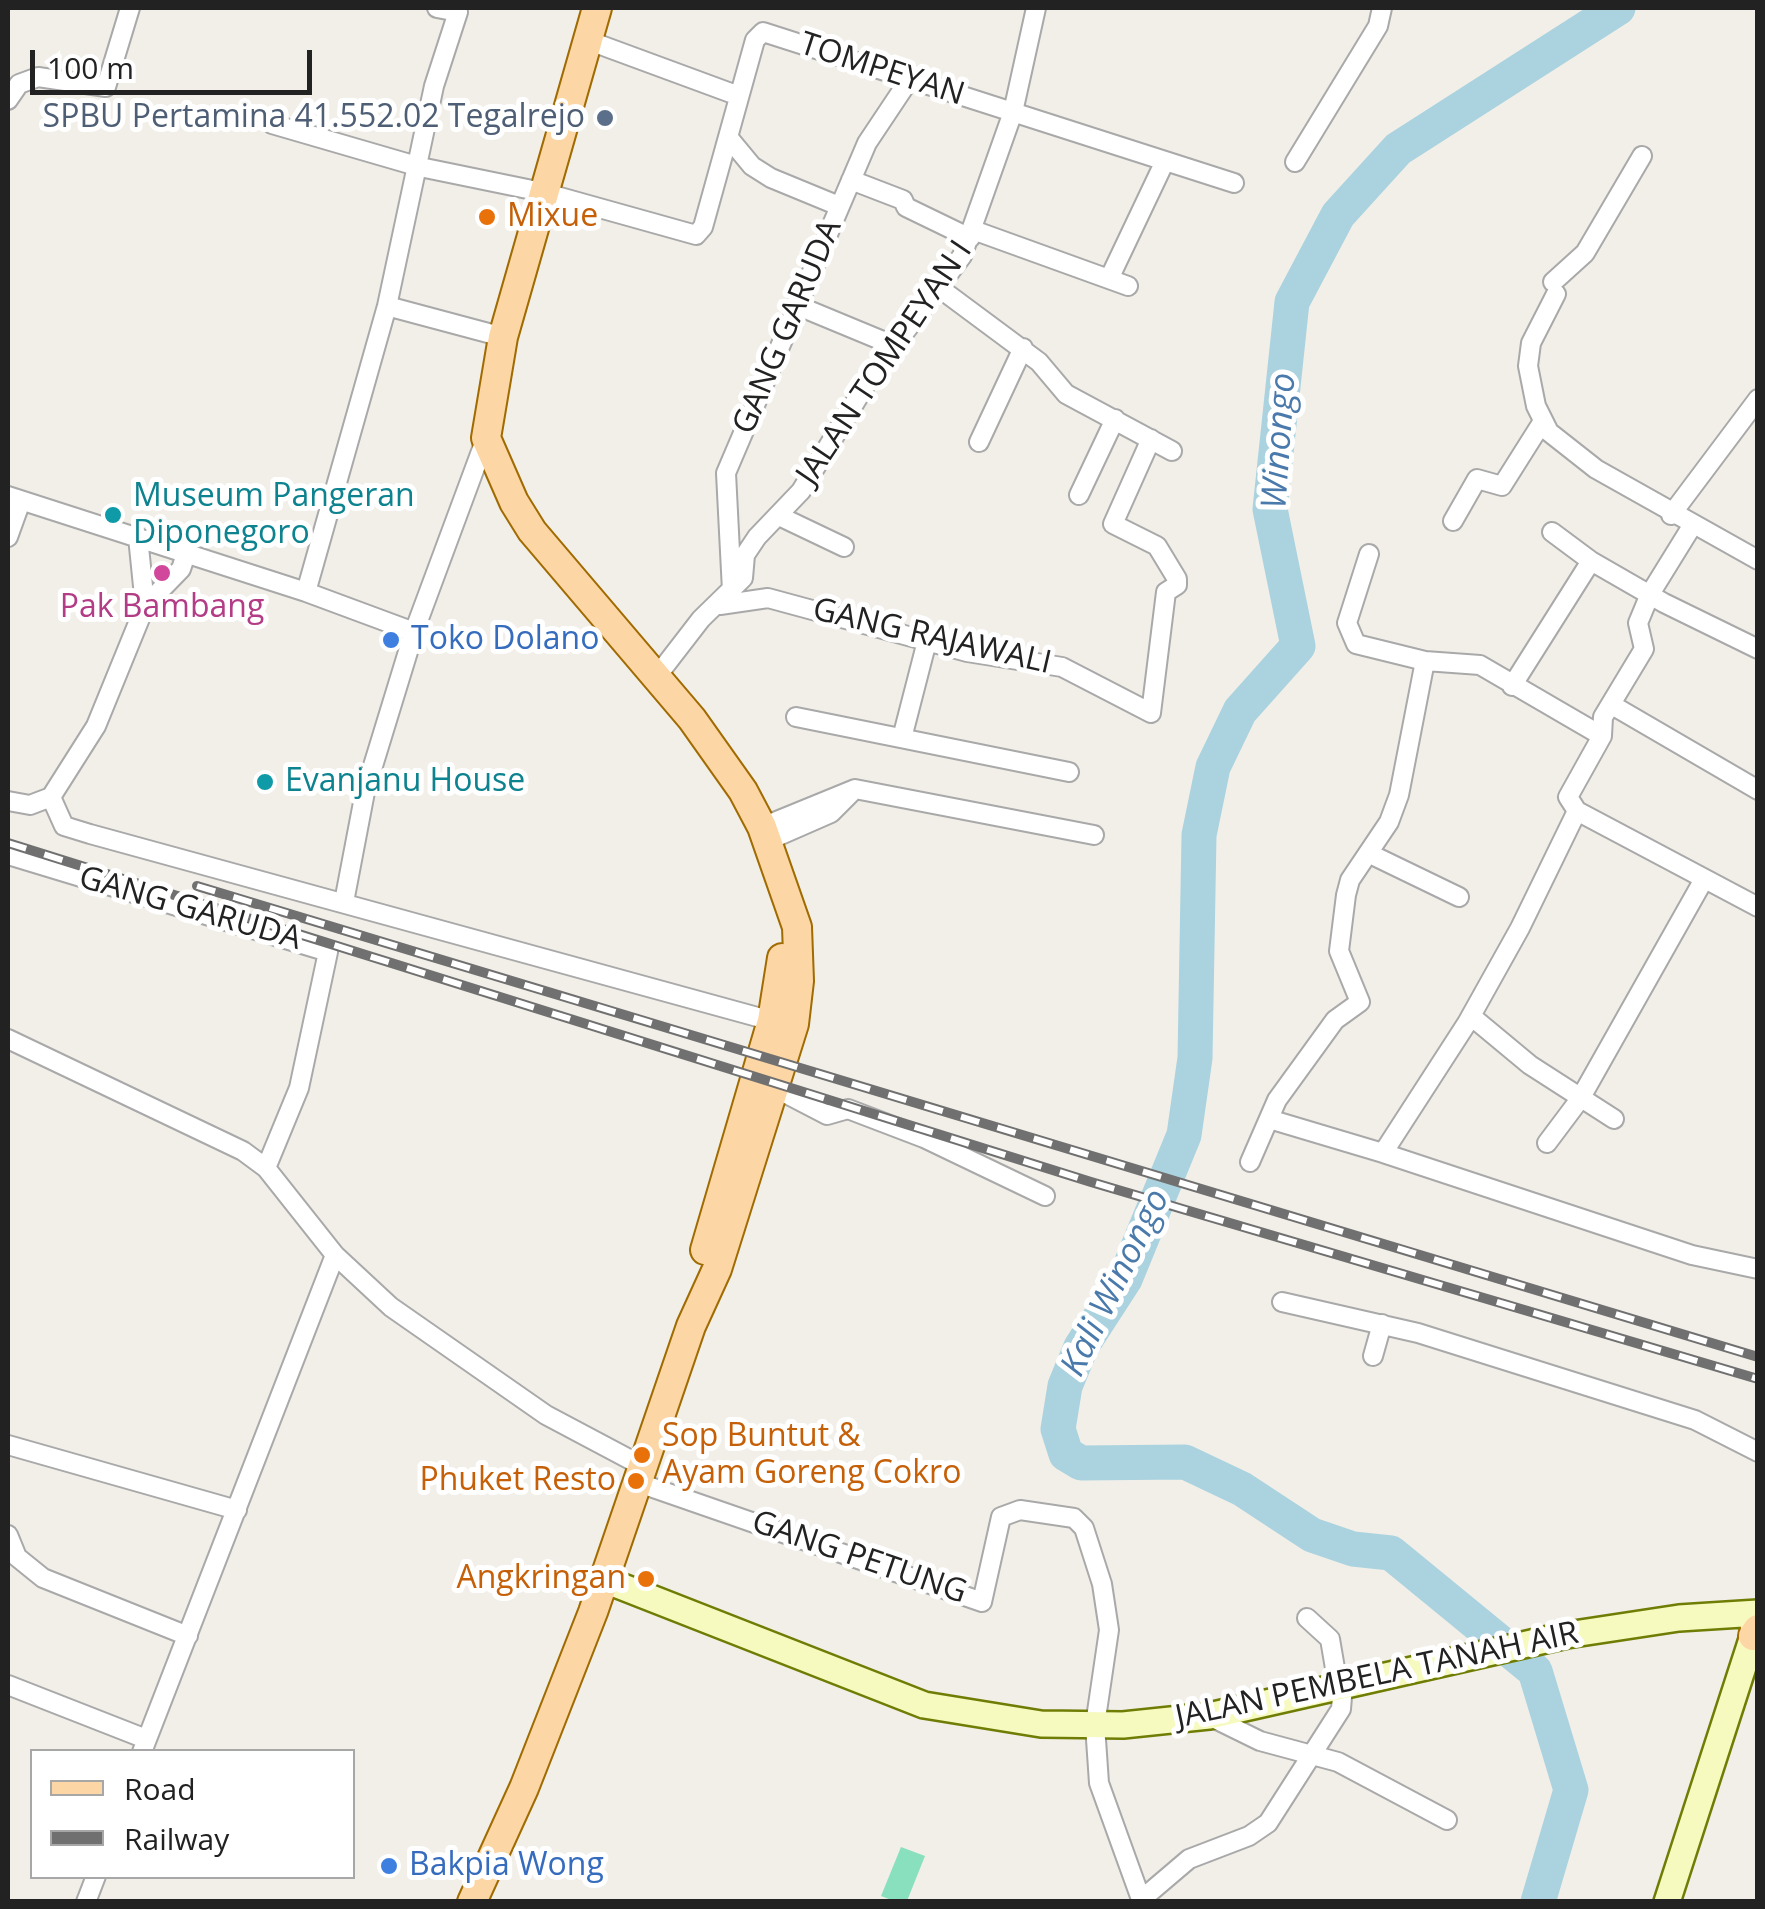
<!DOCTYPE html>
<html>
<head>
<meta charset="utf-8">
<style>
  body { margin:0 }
  #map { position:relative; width:1765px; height:1909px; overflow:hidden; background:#f2efe9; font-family:"Open Sans",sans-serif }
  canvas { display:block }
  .frame { position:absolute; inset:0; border:10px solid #222; pointer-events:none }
  .legend { position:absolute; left:30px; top:1749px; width:325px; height:130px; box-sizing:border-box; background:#fff; border:2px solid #a7a7a7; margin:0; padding:12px 18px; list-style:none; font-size:30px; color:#222 }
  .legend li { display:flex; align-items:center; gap:20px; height:50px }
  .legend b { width:50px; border:2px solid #a7a7a7 }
  .scale { position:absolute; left:30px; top:50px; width:282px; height:45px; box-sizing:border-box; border:5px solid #222; border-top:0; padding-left:12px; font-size:30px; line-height:35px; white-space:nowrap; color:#222; -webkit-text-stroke:8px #fff; paint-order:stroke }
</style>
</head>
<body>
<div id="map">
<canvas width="1765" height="1909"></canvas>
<div class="frame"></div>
<ul class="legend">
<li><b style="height:12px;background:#fcd6a4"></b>Road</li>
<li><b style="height:12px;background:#707070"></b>Railway</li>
</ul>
<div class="scale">100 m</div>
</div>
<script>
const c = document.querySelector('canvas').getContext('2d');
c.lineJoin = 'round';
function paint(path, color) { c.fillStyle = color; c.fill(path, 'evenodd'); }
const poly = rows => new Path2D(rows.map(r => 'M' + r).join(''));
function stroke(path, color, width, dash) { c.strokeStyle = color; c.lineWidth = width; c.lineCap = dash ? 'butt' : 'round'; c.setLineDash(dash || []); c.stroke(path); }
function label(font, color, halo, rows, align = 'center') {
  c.font = font + ' "Open Sans",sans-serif'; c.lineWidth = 10; c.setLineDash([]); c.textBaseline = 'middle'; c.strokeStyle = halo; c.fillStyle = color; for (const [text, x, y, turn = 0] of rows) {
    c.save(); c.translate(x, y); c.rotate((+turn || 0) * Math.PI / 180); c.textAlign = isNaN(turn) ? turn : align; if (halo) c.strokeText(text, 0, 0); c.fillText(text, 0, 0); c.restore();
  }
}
paint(poly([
  [901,1847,925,1856,907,1901,894,1901,881,1896]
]), '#88e0be');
stroke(poly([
  [1538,1902,1571,1790,1535,1671,1391,1553,1353,1549,1312,1535,1242,1489,1185,1462,1081,1463,1066,1454,1058,1429,1065,1386,1081,1347,1125,1279,1184,1135,1195,1058,1199,835,1213,767,1240,711,1298,646,1270,509,1292,302,1338,215,1398,149,1618,8]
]), '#aad3df', 35);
const minor = poly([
  [587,40,739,96],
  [8,100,19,84,38,77,106,87,130,8],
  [272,124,420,167,542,192,696,235,703,227,755,40,763,32,1234,183],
  [728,137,752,166,771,178,839,206],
  [1295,162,1378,26,1382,8],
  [851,180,903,200,906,207,970,238],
  [973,230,1128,286],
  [1109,279,1165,161],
  [1553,282,1585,253,1642,156],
  [938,287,1039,362,1066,394,1172,451],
  [1556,294,1531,343,1528,366,1536,406,1549,432,1596,469,1758,560],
  [796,305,895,346],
  [387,306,503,337],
  [979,442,1023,348],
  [1079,495,1115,419],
  [8,496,306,592,414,632,486,438],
  [1671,515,1758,399],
  [779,516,844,547],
  [1453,521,1477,479,1502,486,1543,421],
  [1692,526,1650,594,1638,623,1644,649,1603,717,1602,736,1568,797,1577,811,1758,907],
  [1552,532,1591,561,1664,603,1758,649],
  [8,537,21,501],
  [1369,554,1347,623,1356,644,1425,661,1480,665,1602,736],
  [732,591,726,473,867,143,909,80],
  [306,592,387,306,434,86,458,12,437,8],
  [720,605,768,598,967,652,1062,667,1151,713,1166,592,1177,585,1177,579,1157,546,1113,524,1151,439],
  [145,606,181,569,186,554],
  [657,676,701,619,743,578,745,555,757,537,801,491,868,381,962,256,1013,112,1036,8],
  [1512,686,1591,561],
  [1612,705,1758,790],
  [796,717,1069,772],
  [902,738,927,641],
  [51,797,64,826,90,834,772,1021],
  [8,801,30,805,51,797,96,726,145,606,138,537],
  [762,827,855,789,1094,835],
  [767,841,831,813,851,793],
  [1368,853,1459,897],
  [8,855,328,952,299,1088,266,1168],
  [344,902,365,792,414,632],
  [1471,1016,1530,1065,1614,1119],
  [8,1039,243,1151,266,1168,335,1255,391,1307,546,1415,644,1467],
  [775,1088,827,1115,848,1109,924,1138,1045,1196],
  [1269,1119,1383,1153,1467,1023,1520,928,1577,811],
  [1547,1143,1580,1099,1703,881],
  [1383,1153,1692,1255,1758,1269],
  [1250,1162,1277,1100,1335,1020,1360,1002,1339,951,1346,895,1350,880,1389,822,1399,795,1425,661],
  [1282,1302,1418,1333,1695,1420,1758,1452],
  [1373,1356,1382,1324],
  [8,1445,237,1510],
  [639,1483,982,1602,1001,1517,1020,1510,1074,1518,1084,1528,1102,1584,1109,1630,1095,1725,1099,1783,1142,1902],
  [8,1535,17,1557,43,1578,188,1636],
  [1307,1618,1330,1639,1338,1686],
  [8,1685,146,1739],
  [1209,1716,1260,1741,1338,1762,1447,1820],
  [142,1752,335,1255],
  [1142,1899,1189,1859,1249,1836,1268,1823,1341,1709,1343,1685],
  [86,1902,96,1876]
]);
const secondary = poly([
  [605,1580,924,1705,1041,1724,1123,1725,1209,1716,1567,1635,1679,1618,1758,1613],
  [1667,1902,1753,1636,1754,1619]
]);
const primary = poly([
  [705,1250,772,1021,782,958],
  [1753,1636,1758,1629],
  [472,1902,524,1788,593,1612,691,1326,717,1269,794,1024,799,981,797,927,762,827,743,791,692,719,532,531,514,502,486,438,503,337,597,8]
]);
stroke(minor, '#a9a9a9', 22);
stroke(secondary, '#707d05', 30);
stroke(primary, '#a06b00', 32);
stroke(minor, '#fff', 18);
stroke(secondary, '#f7fabf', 25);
stroke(primary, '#fcd6a4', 28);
const rail = poly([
  [8,843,1091,1182,1758,1379],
  [197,886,1758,1357]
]);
stroke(rail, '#707070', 10);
stroke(rail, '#fff', 6, [19]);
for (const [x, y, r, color] of [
  [605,118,10,"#5c6f8a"],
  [487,217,10,"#e8710a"],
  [113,515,10,"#0f9aa8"],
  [162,573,10,"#d1479c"],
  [391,640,10,"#3f7fe0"],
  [265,782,10,"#0f9aa8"],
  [642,1455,10,"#e8710a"],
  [636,1481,10,"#e8710a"],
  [646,1579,10,"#e8710a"],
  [389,1866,10,"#3f7fe0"]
]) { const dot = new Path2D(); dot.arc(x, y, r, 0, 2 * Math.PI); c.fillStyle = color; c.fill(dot); stroke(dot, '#fff', 4); }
label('32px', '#222', '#fff', [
  ["TOMPEYAN",882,70,18],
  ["GANG GARUDA",788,327,-67],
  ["JALAN TOMPEYAN I",885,363,-56],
  ["GANG RAJAWALI",932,637,13],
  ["GANG GARUDA",190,909,16],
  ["GANG PETUNG",859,1558,19],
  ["JALAN PEMBELA TANAH AIR",1377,1676,-12]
]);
label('32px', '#4e5e75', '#fff', [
  ["SPBU Pertamina 41.552.02 Tegalrejo",585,118]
], 'right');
label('32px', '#c56008', '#fff', [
  ["Mixue",507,217],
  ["Sop Buntut &",662,1437],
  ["Ayam Goreng Cokro",662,1474],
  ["Phuket Resto",616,1481,"right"],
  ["Angkringan",626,1579,"right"]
], 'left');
label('32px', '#0d838f', '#fff', [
  ["Museum Pangeran",133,497],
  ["Diponegoro",133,534],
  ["Evanjanu House",285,782]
], 'left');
label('32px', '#b23c85', '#fff', [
  ["Pak Bambang",162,608]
]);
label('32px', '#366cbe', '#fff', [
  ["Toko Dolano",411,640],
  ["Bakpia Wong",409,1866]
], 'left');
label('italic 35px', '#4a7aab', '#fff', [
  ["Winongo",1280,441,-86],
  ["Kali Winongo",1116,1283,-64]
]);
</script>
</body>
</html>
